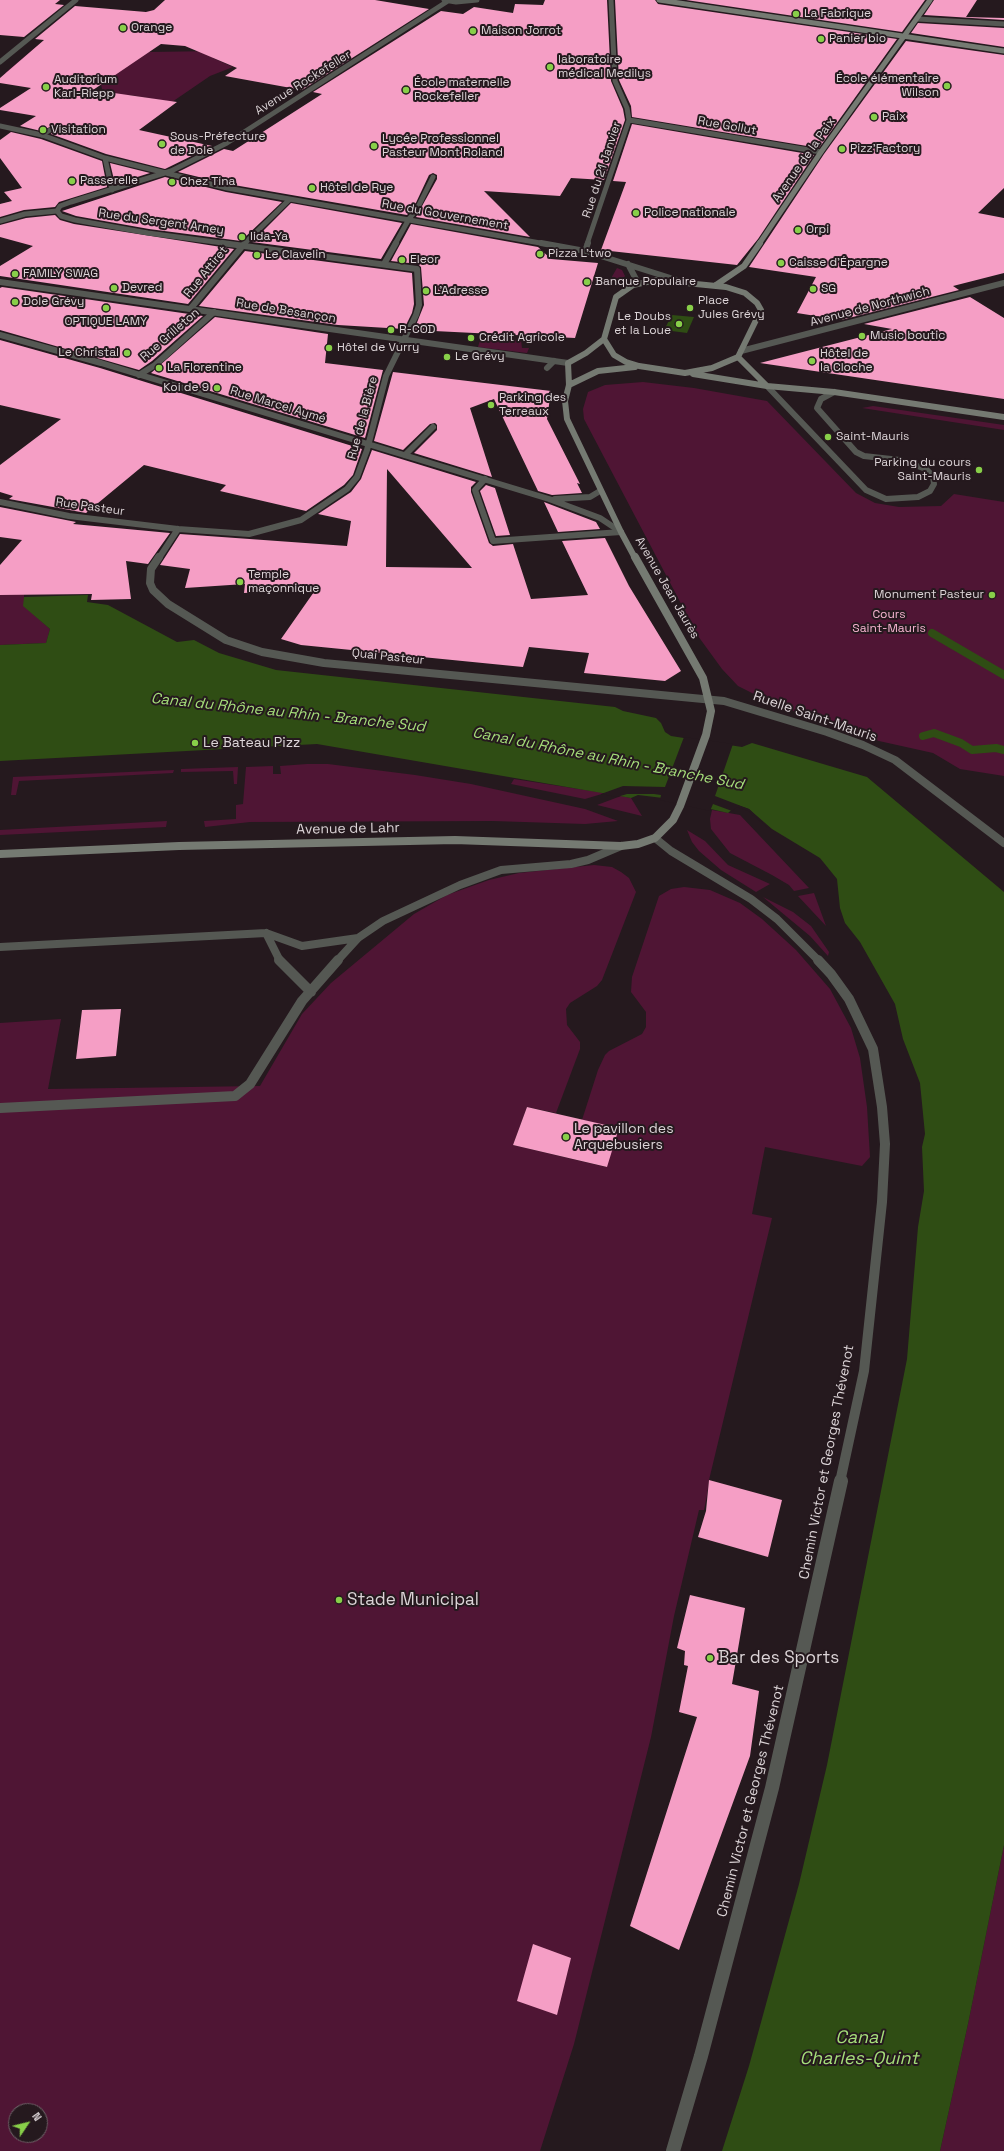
<!DOCTYPE html>
<html>
<head>
<meta charset="utf-8">
<style>
  body { margin:0 }
  #map { position:relative; width:1004px; height:2151px; overflow:hidden; background:#25191e; font-family:"Space Grotesk",sans-serif }
  canvas { display:block }
  .north { position:absolute; left:8px; top:2103px; width:40px; height:40px; box-sizing:border-box; background:#25191e; border:1px solid #6e6468; border-radius:50%; rotate:55deg; font-size:11px; font-weight:700; line-height:16px; text-align:center; color:#dcd4d7 }
  .north::after { content:''; display:block; margin:auto; width:14px; height:18px; background:#88cf49; clip-path:polygon(50% 0,100% 100%,50% 72%,0 100%) }
</style>
</head>
<body>
<div id="map">
<canvas width="1004" height="2151"></canvas>
<div class="north">N</div>
</div>
<script>
const c = document.querySelector('canvas').getContext('2d');
c.lineJoin = 'round';
function paint(path, color) { c.fillStyle = color; c.fill(path, 'evenodd'); }
const poly = rows => new Path2D(rows.map(r => 'M' + r).join(''));
function stroke(path, color, width, dash) { c.strokeStyle = color; c.lineWidth = width; c.lineCap = dash ? 'butt' : 'round'; c.setLineDash(dash || []); c.stroke(path); }
function label(font, color, halo, rows, align = 'center') {
  c.font = font + ' "Space Grotesk",sans-serif'; c.lineWidth = 4; c.setLineDash([]); c.textBaseline = 'middle'; c.strokeStyle = halo; c.fillStyle = color; for (const [text, x, y, turn = 0] of rows) {
    c.save(); c.translate(x, y); c.rotate((+turn || 0) * Math.PI / 180); c.textAlign = isNaN(turn) ? turn : align; if (halo) c.strokeText(text, 0, 0); c.fillText(text, 0, 0); c.restore();
  }
}
paint(poly([
  [58,41,150,52,216,51,213,58,233,67,210,76,172,102,130,95,119,101,89,97,102,89,101,84,28,78,5,73,37,46,52,45],
  [617,268,622,270,625,276,620,283,610,280],
  [480,340,521,340,522,348,529,348,527,353,478,347],
  [643,382,694,388,767,401,856,493,875,503,899,507,941,506,954,494,1004,502,1004,776,960,769,933,753,879,741,776,705,738,686,722,669,698,636,584,419,583,409,588,392,605,385],
  [873,406,1004,425,1004,430,862,408],
  [24,594,24,606,50,629,46,643,0,645,0,595],
  [307,764,328,764,415,775,471,784,585,809,618,821,585,824,493,821,250,822,205,827,204,821,236,819,236,805,243,804,246,767,273,766,273,774,281,774,280,766],
  [238,767,237,784,234,784,233,771,181,772,181,769],
  [174,770,173,773,19,781,16,795,11,795,13,777],
  [514,779,605,793,585,799,511,784],
  [621,796,631,798,642,816,597,805],
  [712,810,740,815,809,888,794,891,789,885,772,875,730,853,711,829,710,819],
  [167,821,166,827,0,835,0,830],
  [687,830,705,841,728,865,770,884,756,892,721,870,699,851,692,842],
  [594,865,612,867,621,872,629,878,636,892,602,980,597,986,570,1003,566,1009,567,1025,580,1042,580,1049,556,1113,527,1107,513,1145,606,1167,619,1128,582,1120,598,1070,605,1055,609,1051,642,1034,646,1027,646,1012,631,992,632,977,659,896,671,889,684,887,710,890,740,903,762,919,796,950,830,989,851,1028,860,1058,867,1107,870,1157,862,1166,765,1147,752,1214,772,1218,709,1480,707,1495,704,1510,699,1510,674,1616,651,1737,574,2044,540,2151,0,2151,0,1023,61,1019,48,1089,260,1086,302,1014,331,983,414,914,447,895,489,880,519,873],
  [16,2111,40,2111,40,2135,16,2135],
  [814,893,826,926,798,896],
  [763,897,793,912,811,926,829,952,828,956,810,936],
  [1004,1845,1004,2151,940,2151,968,2024]
]), '#4f1534');
paint(poly([
  [672,315,694,317,687,333,664,330],
  [88,595,87,602,108,605,177,642,194,640,219,653,276,670,615,707,623,711,656,718,661,723,665,732,671,736,742,747,752,743,867,777,1004,892,1004,1845,968,2024,940,2151,722,2151,749,2066,799,1884,827,1765,907,1359,918,1227,924,1191,922,1147,925,1134,920,1083,903,1039,895,1004,860,942,845,923,840,908,837,879,820,858,772,829,749,809,737,805,728,813,663,798,638,795,631,798,317,744,0,761,0,645,46,643,50,629,23,606,24,597]
]), '#2f4d14');
paint(poly([
  [684,737,733,744,715,796,749,809,768,828,748,811,737,807,732,811,713,804,710,811,660,800,661,795,654,794,627,794,617,797,601,794,623,786,665,787]
]), '#25191e');
stroke(poly([
  [932,633,1004,675],
  [923,736,934,733,961,743,972,750,996,748,1004,750]
]), '#2f4d14', 8);
paint(poly([
  [0,0,60,0,55,4,64,5,24,37,0,35],
  [165,0,375,0,429,9,302,90,225,76,237,68,185,46,161,44,93,90,177,102,139,130,212,146,165,169,106,154,51,134,54,130,52,126,41,131,20,126,36,116,0,110,0,108,31,88,0,83,0,78,44,40,35,39,75,6,146,12,154,10],
  [545,0,607,0,611,81,623,109,625,120,604,180,571,178,560,196,484,191,530,237,416,217,437,179,437,175,433,173,429,175,414,207,407,215,228,184,178,172,224,149,233,151,322,94,313,92,441,11,463,14,474,7,513,13,515,4,543,5],
  [615,0,655,0,658,4,897,39,819,148,632,117,631,106,619,80],
  [686,0,925,0,902,32],
  [934,0,977,0,966,17,1004,18,1004,20,924,15],
  [918,23,1004,28,1004,47,911,33],
  [906,41,1004,55,1004,188,978,213,1004,218,1004,273,953,286,959,290,841,320,797,313,816,277,749,267,824,154],
  [632,124,814,155,758,239,737,265,601,250,626,182,613,181],
  [11,132,41,139,102,161,107,187,59,202,55,207,24,210,0,217,0,204,12,201,4,192,22,188,0,158,0,140],
  [110,163,150,173,115,184],
  [165,177,226,192,282,202,241,241,149,229,76,216,62,211],
  [291,203,402,223,381,259,252,242],
  [55,215,60,220,74,224,234,249,188,304,0,276,0,266,33,246,0,237,0,225,26,218],
  [411,224,538,247,551,259,598,263,575,338,414,330,424,305,421,267,418,264,391,261],
  [245,251,412,273,414,304,412,313,404,329,338,325,199,306],
  [2,287,203,316,152,361,139,370,0,330,0,288],
  [970,297,1004,318,1004,399,760,363,892,329,864,324],
  [215,317,328,334,325,363,383,370,365,438,151,373],
  [0,340,100,368,362,449,353,475,344,485,306,511,220,491,226,485,144,465,86,513,9,499,13,496,0,492,0,465,61,419,0,405],
  [393,372,551,391,547,419,580,484,577,483,582,493,552,495,538,491,494,399,470,408,492,477,414,453,437,430,437,425,435,423,430,424,403,450,374,441],
  [372,450,476,482,471,487,471,492,489,543,493,546,513,544,531,599,588,595,562,541,605,538,629,586,681,671,665,681,584,673,589,653,529,647,523,667,301,645,281,639,316,589,244,593,245,584,185,588,190,569,160,565,180,534,347,546,351,521,318,514,351,492,361,479],
  [387,469,472,568,386,567],
  [486,485,495,488,510,535,496,536,480,491],
  [544,502,596,522,600,529,558,532],
  [0,507,76,522,73,524,170,533,148,564,126,561,131,599,91,600,92,594,0,595,0,565,22,540,0,537],
  [121,1009,116,1056,76,1059,82,1010],
  [527,1107,619,1128,607,1167,513,1145],
  [709,1480,782,1500,768,1557,698,1537,706,1511],
  [690,1595,745,1608,732,1684,759,1691,750,1756,679,1950,630,1926,697,1717,679,1712,688,1666,684,1665,685,1651,677,1648],
  [533,1944,571,1958,557,2015,517,2001]
]), '#f59ec5');
stroke(poly([
  [42,135,50,130],
  [409,219,417,209,433,177]
]), '#555853', 5);
stroke(poly([
  [547,368,554,361],
  [767,386,866,490,886,499,918,497,930,491,934,484,933,476,926,469,900,460,864,456,856,452,817,408,821,399,834,392],
  [405,455,433,427],
  [485,479,475,490,493,541,621,532]
]), '#555853', 6);
stroke(poly([
  [266,933,280,961],
  [0,947,266,933,302,946,358,938],
  [337,961,358,938,383,921,460,885,501,870,571,864,588,860,621,846]
]), '#555853', 8);
stroke(poly([
  [279,960,311,992],
  [0,1108,235,1096,250,1084,302,1001,338,960]
]), '#555853', 10);
stroke(poly([
  [0,221,25,214,57,211],
  [244,244,289,200]
]), '#555853', 5);
stroke(poly([
  [191,308,245,243],
  [139,375,155,365,214,312]
]), '#555853', 6);
stroke(poly([
  [444,0,456,2,477,0],
  [918,19,1004,24],
  [0,62,76,0],
  [629,120,821,152],
  [0,126,42,135,105,158,227,188,546,244],
  [105,158,112,190],
  [230,244,148,233,75,220,61,216,57,211,60,206,71,202,171,171,227,143,448,1],
  [395,244,409,219],
  [587,244,629,120,627,108,615,81,611,0]
]), '#555853', 5);
stroke(poly([
  [541,243,585,251,680,281],
  [585,251,588,243],
  [384,264,396,243],
  [628,264,638,283],
  [0,282,568,363],
  [0,335,101,363,549,499,600,518,621,532],
  [555,499,590,497,600,491],
  [0,502,69,516,178,529,249,534,301,520,347,489,357,477,367,450,386,376,416,315,419,305,417,269,222,243],
  [159,558,178,529]
]), '#555853', 6);
stroke(poly([
  [159,557,151,569,150,583,153,590,168,604,226,640,262,652,324,663,724,701,827,732,863,745,895,760,1004,843],
  [655,838,671,851,751,899,777,919,819,961]
]), '#555853', 8);
stroke(poly([
  [818,960,831,974,849,999,873,1049,882,1107,885,1144,882,1202,864,1371,840,1482]
]), '#555853', 10);
stroke(poly([
  [673,2151,701,2056,772,1788,841,1481]
]), '#555853', 14);
stroke(poly([
  [741,351,1004,283]
]), '#555853', 6);
stroke(poly([
  [659,0,1004,51],
  [759,244,821,152,930,0]
]), '#757a72', 5);
stroke(poly([
  [656,280,726,287,745,293,757,303,761,310,738,357,712,368,685,373,639,366,626,362,614,355,604,339,616,297,633,285,656,280],
  [716,285,744,266,760,243],
  [604,339,586,353,568,363,569,385,565,401,567,419,621,532,635,558],
  [738,357,767,386],
  [693,374,767,386,834,392,1004,417],
  [569,385,598,371,635,367]
]), '#757a72', 6);
stroke(poly([
  [0,854,179,846,455,840,621,846,638,844,655,838,673,820,680,806,706,735,711,711,703,678,635,557]
]), '#757a72', 8);
for (const [x, y, r, color] of [
  [796,14,4,"#88cf49"],
  [123,28,4,"#88cf49"],
  [473,31,4,"#88cf49"],
  [821,39,4,"#88cf49"],
  [550,67,4,"#88cf49"],
  [947,86,4,"#88cf49"],
  [46,87,4,"#88cf49"],
  [406,90,4,"#88cf49"],
  [874,117,4,"#88cf49"],
  [43,130,4,"#88cf49"],
  [162,144,4,"#88cf49"],
  [374,146,4,"#88cf49"],
  [842,149,4,"#88cf49"],
  [72,181,4,"#88cf49"],
  [172,182,4,"#88cf49"],
  [312,188,4,"#88cf49"],
  [636,213,4,"#88cf49"],
  [798,230,4,"#88cf49"],
  [242,237,4,"#88cf49"],
  [540,254,4,"#88cf49"],
  [257,255,4,"#88cf49"],
  [402,260,4,"#88cf49"],
  [781,263,4,"#88cf49"],
  [15,274,4,"#88cf49"],
  [587,282,4,"#88cf49"],
  [114,288,4,"#88cf49"],
  [813,289,4,"#88cf49"],
  [426,291,4,"#88cf49"],
  [15,302,4,"#88cf49"],
  [106,308,4,"#88cf49"],
  [690,308,4,"#88cf49"],
  [679,324,4,"#88cf49"],
  [391,330,4,"#88cf49"],
  [862,336,4,"#88cf49"],
  [471,338,4,"#88cf49"],
  [329,348,4,"#88cf49"],
  [127,353,4,"#88cf49"],
  [447,357,4,"#88cf49"],
  [812,361,4,"#88cf49"],
  [159,368,4,"#88cf49"],
  [217,388,4,"#88cf49"],
  [491,405,4,"#88cf49"],
  [828,437,4,"#88cf49"],
  [979,470,4,"#88cf49"],
  [240,582,4,"#88cf49"],
  [992,595,4,"#88cf49"],
  [195,743,4,"#88cf49"],
  [566,1137,4,"#88cf49"],
  [339,1600,4,"#88cf49"],
  [710,1658,4,"#88cf49"]
]) { const dot = new Path2D(); dot.arc(x, y, r, 0, 2 * Math.PI); c.fillStyle = color; c.fill(dot); stroke(dot, '#25191e', 1.5); }
label('12px', '#dcd4d7', '#25191e', [
  ["La Fabrique",804,14],
  ["Orange",131,28],
  ["Maison Jorrot",481,31],
  ["Panier bio",829,39],
  ["laboratoire",558,60],
  ["médical Medilys",558,74],
  ["École élémentaire",939,79,"right"],
  ["Wilson",939,93,"right"],
  ["Auditorium",54,80],
  ["Karl-Riepp",54,94],
  ["École maternelle",414,83],
  ["Rockefeller",414,97],
  ["Paix",882,117],
  ["Visitation",51,130],
  ["Sous-Préfecture",170,137],
  ["de Dole",170,151],
  ["Lycée Professionnel",382,139],
  ["Pasteur Mont Roland",382,153],
  ["Pizz'Factory",850,149],
  ["Passerelle",80,181],
  ["Chez Tina",180,182],
  ["Hôtel de Rye",320,188],
  ["Police nationale",644,213],
  ["Orpi",806,230],
  ["Iida-Ya",250,237],
  ["Pizza L'two",548,254],
  ["Le Clavelin",265,255],
  ["Eleor",410,260],
  ["Caisse d'Épargne",789,263],
  ["FAMILY SWAG",23,274],
  ["Banque Populaire",595,282],
  ["Devred",122,288],
  ["SG",821,289],
  ["L'Adresse",434,291],
  ["Place",698,301],
  ["Jules Grévy",698,315],
  ["Dole Grévy",23,302],
  ["Le Doubs",671,317,"right"],
  ["et la Loue",671,331,"right"],
  ["OPTIQUE LAMY",106,322,"center"],
  ["R-COD",399,330],
  ["Music boutic",870,336],
  ["Crédit Agricole",479,338],
  ["Hôtel de Vurry",337,348],
  ["Le Christal",119,353,"right"],
  ["Hôtel de",820,354],
  ["la Cloche",820,368],
  ["Le Grévy",455,357],
  ["La Florentine",167,368],
  ["Koi de 9",209,388,"right"],
  ["Parking des",499,398],
  ["Terreaux",499,412],
  ["Saint-Mauris",836,437],
  ["Parking du cours",971,463,"right"],
  ["Saint-Mauris",971,477,"right"],
  ["Temple",248,575],
  ["maçonnique",248,589],
  ["Monument Pasteur",984,595,"right"]
], 'left');
label('12px', '#dcd4d7', '#25191e', [
  ["Avenue Rockefeller",303,83,-32],
  ["Rue Gollut",727,126,10],
  ["Avenue de la Paix",804,160,-55],
  ["Rue du 21 Janvier",602,170,-72],
  ["Rue du Gouvernement",445,215,10],
  ["Rue du Sergent Arney",161,222,8],
  ["Rue Attiret",206,272,-51],
  ["Avenue de Northwich",870,307,-15],
  ["Rue de Besançon",286,311,9],
  ["Rue Grilleton",170,335,-41],
  ["Rue Marcel Aymé",278,405,17],
  ["Rue de la Bière",363,418,-75],
  ["Rue Pasteur",90,507,8],
  ["Avenue Jean Jaurès",667,588,60],
  ["Quai Pasteur",388,657,6]
]);
label('12px', '#f8b5d2', '#25191e', [
  ["Cours",889,615],
  ["Saint-Mauris",889,629]
]);
label('14px', '#dcd4d7', '#25191e', [
  ["Ruelle Saint-Mauris",815,717,19],
  ["Avenue de Lahr",348,829,-1],
  ["Chemin Victor et Georges Thévenot",827,1462,-79],
  ["Chemin Victor et Georges Thévenot",751,1801,-76]
]);
label('14px', '#dcd4d7', '#25191e', [
  ["Le Bateau Pizz",203,743],
  ["Le pavillon des",574,1129],
  ["Arquebusiers",574,1145]
], 'left');
label('italic 15px', '#a5de7a', '#25191e', [
  ["Canal du Rhône au Rhin - Branche Sud",288,713,6],
  ["Canal du Rhône au Rhin - Branche Sud",608,759,11]
]);
label('17px', '#dcd4d7', '#25191e', [
  ["Stade Municipal",347,1600],
  ["Bar des Sports",718,1658]
], 'left');
label('italic 18px', '#a5de7a', '#25191e', [
  ["Canal",859,2038],
  ["Charles-Quint",859,2059]
]);
</script>
</body>
</html>
